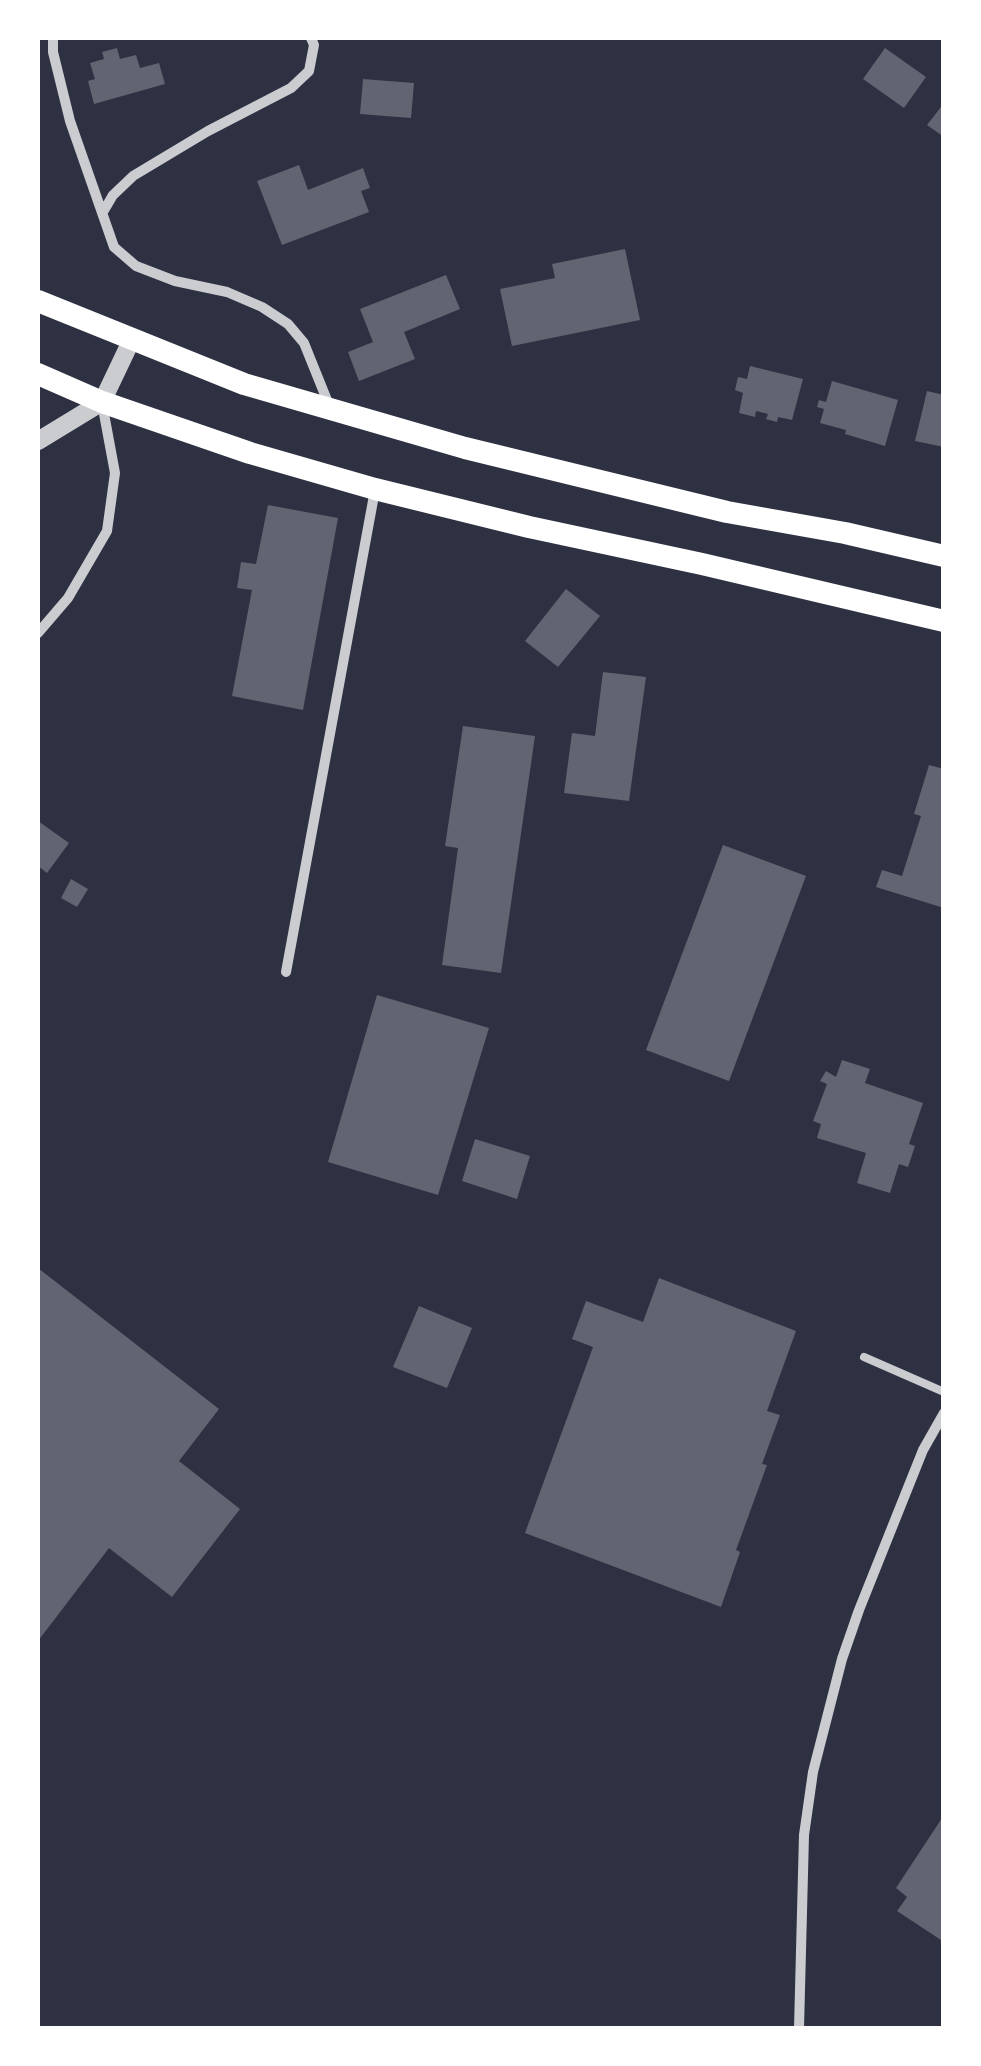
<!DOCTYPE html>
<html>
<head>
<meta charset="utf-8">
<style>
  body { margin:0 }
  #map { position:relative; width:981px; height:2066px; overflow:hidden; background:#2d3142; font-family:Cabin,sans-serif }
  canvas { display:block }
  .frame { position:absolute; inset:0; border:40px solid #fff; pointer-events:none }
</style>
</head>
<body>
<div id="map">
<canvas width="981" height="2066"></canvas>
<div class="frame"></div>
</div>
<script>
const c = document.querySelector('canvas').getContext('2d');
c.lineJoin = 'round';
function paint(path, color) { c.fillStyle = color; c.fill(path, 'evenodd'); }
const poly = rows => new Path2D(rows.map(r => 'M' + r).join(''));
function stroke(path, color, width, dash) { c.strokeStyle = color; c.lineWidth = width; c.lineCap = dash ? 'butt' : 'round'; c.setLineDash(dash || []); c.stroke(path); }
paint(poly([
  [117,48,120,59,136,55,140,68,159,63,165,84,94,104,88,81,95,79,90,63,104,59,102,52],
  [885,48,926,77,904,108,863,79],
  [363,79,414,83,411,118,360,114],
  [944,103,944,137,927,125],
  [299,165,308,190,363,168,370,188,361,191,369,212,282,245,257,181],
  [625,249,640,320,512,346,500,289,555,278,552,264],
  [446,275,460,309,404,332,415,359,359,381,348,352,373,342,360,309],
  [750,366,803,379,792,420,778,417,777,422,766,419,768,414,756,411,755,417,739,413,743,393,735,390,738,377,747,379],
  [832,381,898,400,885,446,845,434,846,430,820,423,824,409,817,407,819,400,826,402],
  [927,391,944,395,944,447,915,441],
  [268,505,338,518,303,710,232,696,252,590,237,588,241,562,256,564],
  [566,589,600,616,558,667,525,641],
  [603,672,646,677,629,801,564,793,572,733,595,736],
  [463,726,535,736,501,973,442,965,458,848,445,846],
  [929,765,944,769,944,908,876,887,882,870,902,876,921,816,914,814],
  [38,821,69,843,47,873,38,866],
  [723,845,806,876,729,1081,646,1050],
  [71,879,88,889,77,907,61,898],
  [377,995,489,1028,438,1195,328,1162],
  [842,1060,870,1069,865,1083,923,1103,909,1144,915,1146,908,1167,899,1164,890,1193,857,1183,866,1153,817,1138,821,1124,813,1121,827,1084,820,1081,826,1071,836,1077],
  [475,1139,530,1156,517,1199,462,1181],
  [38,1268,219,1409,179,1461,240,1509,172,1597,109,1548,38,1641],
  [659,1278,796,1331,767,1411,780,1415,762,1464,767,1465,736,1550,740,1552,721,1607,525,1533,593,1347,572,1339,586,1301,643,1322],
  [419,1306,472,1328,447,1388,393,1367],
  [944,1815,944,1942,897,1911,907,1897,896,1888]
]), '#626471');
stroke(poly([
  [864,1357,944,1392]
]), '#caccd0', 8);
stroke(poly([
  [53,38,53,52,70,121,114,247,136,266,175,281,227,292,262,307,288,324,304,343,329,405],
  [103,212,113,195,133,176,208,131,291,88,309,71,314,45,311,38],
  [38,633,68,598,107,531,115,473,102,403],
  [286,972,375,490],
  [799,2028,804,1835,813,1772,842,1659,859,1610,923,1450,944,1413]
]), '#caccd0', 10);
stroke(poly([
  [38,441,102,402,132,339]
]), '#caccd0', 18);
stroke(poly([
  [38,301,244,384,465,448,727,512,845,533,944,556],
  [38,374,102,402,250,453,375,489,529,527,702,564,944,621]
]), '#fff', 22);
</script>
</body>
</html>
